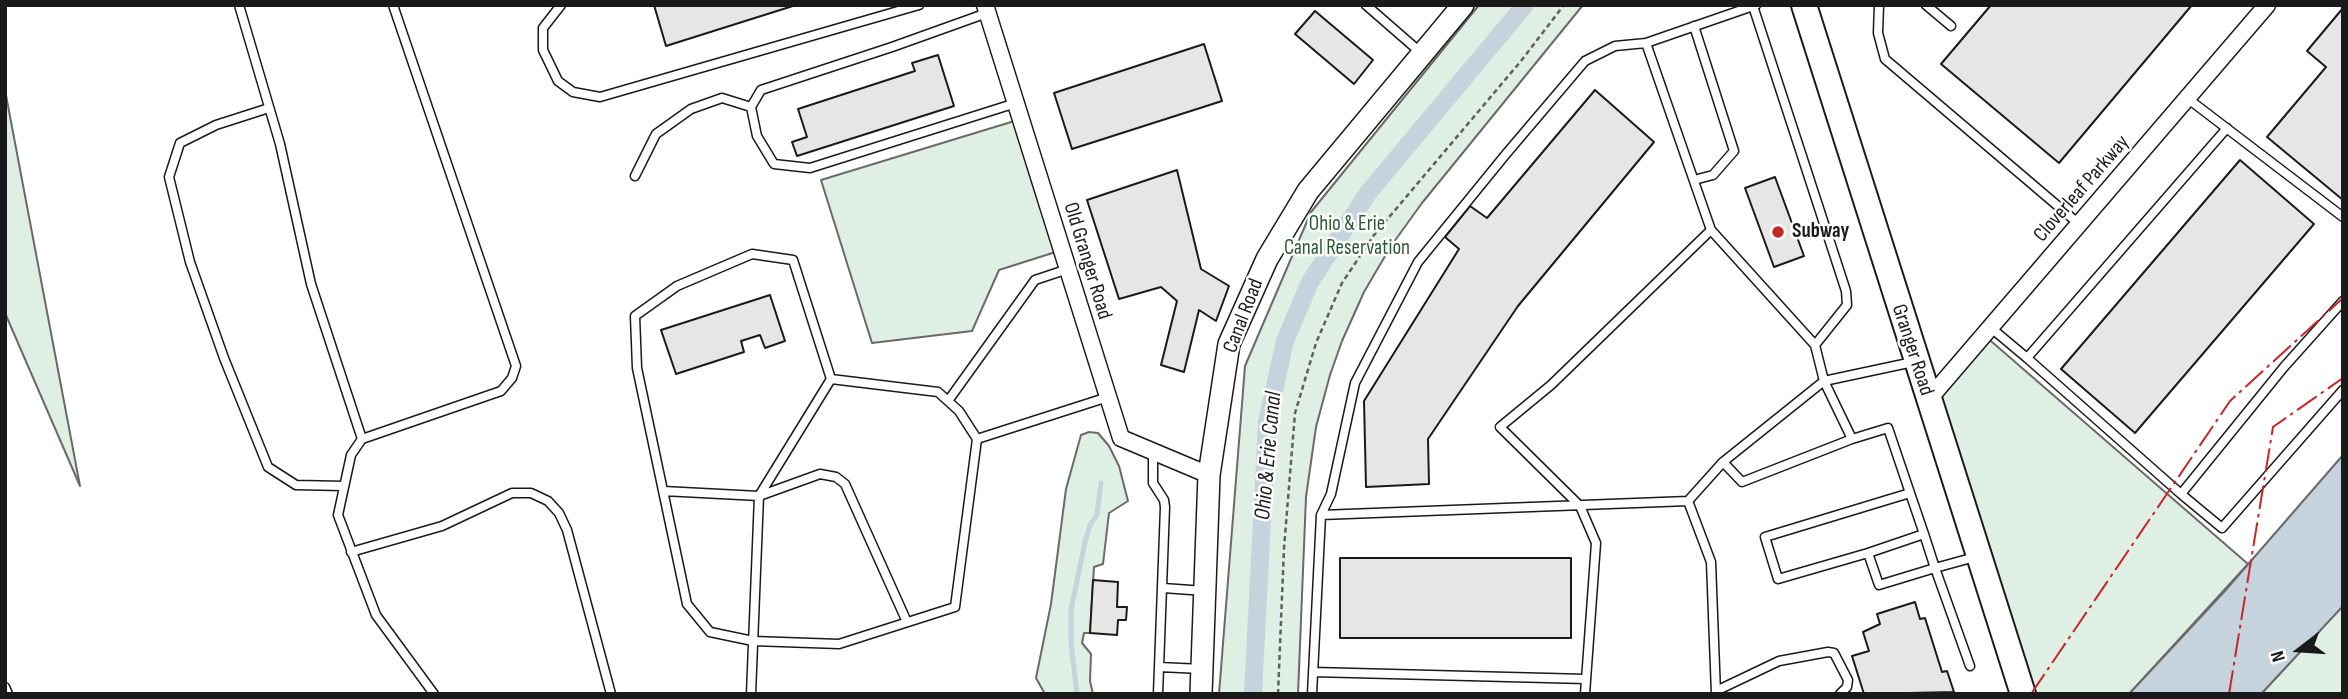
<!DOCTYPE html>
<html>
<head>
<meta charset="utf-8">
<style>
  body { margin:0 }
  #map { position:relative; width:2348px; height:699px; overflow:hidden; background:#fff; font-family:"Sofia Sans Condensed",sans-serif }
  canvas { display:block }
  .frame { position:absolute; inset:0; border:7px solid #1a1a1a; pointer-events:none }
  .north { position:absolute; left:2264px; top:615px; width:70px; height:70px; -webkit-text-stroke:5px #fff; paint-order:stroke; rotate:253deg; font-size:19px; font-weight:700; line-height:28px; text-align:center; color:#1a1a1a }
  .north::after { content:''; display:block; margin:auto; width:24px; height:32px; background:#1a1a1a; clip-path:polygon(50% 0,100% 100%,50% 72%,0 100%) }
</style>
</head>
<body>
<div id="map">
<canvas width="2348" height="699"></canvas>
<div class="frame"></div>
<div class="north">N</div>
</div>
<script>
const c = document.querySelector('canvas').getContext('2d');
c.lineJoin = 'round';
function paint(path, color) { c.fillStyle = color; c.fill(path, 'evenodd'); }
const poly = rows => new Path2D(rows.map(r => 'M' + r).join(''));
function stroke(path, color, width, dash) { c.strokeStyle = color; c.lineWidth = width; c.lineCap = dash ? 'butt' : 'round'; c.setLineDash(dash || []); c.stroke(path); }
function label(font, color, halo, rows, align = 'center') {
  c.font = font + ' "Sofia Sans Condensed",sans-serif'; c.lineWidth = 5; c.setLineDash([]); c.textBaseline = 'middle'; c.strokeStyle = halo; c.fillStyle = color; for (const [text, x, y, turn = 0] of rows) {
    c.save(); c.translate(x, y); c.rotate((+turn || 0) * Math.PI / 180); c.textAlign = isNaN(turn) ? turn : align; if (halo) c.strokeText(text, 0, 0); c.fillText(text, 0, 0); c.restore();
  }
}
const green = poly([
  [1479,5,1583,5,1422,203,1391,246,1364,292,1342,341,1330,375,1316,427,1306,497,1298,694,1219,694,1245,366,1311,212,1479,5],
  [5,90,80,486,5,313,5,90],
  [1021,119,1062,250,999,270,972,331,872,343,821,180,1021,119],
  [1984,335,2248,564,2129,694,2023,694,1928,400,1984,335],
  [1089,432,1098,433,1109,446,1119,466,1128,501,1109,513,1103,564,1094,567,1090,633,1084,633,1082,643,1091,654,1090,681,1093,694,1045,694,1036,678,1051,604,1066,489,1081,435,1089,432],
  [2343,606,2343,694,2261,694,2334,615,2343,606]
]);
paint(green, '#e0efe3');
stroke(green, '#6a6a6a', 2);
const water = poly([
  [2343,455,2343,606,2261,694,2129,694,2224,592,2343,455]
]);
paint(water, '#c6d2dc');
stroke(water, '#6a6a6a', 2);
stroke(poly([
  [1077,694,1071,643,1071,610,1085,542,1090,525,1097,515,1101,483]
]), '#c6d2dc', 5);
stroke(poly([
  [1253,694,1267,422,1285,341,1310,282,1368,193,1525,5]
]), '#c6d2dc', 18);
const building = poly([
  [654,5,796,5,666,46,654,5],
  [1991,5,2192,5,2059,163,1941,64,1991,5],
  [2343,8,2343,200,2267,137,2326,67,2307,51,2343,8],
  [1315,11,1373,60,1354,84,1295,34,1315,11],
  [1204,44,1222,101,1072,149,1054,93,1204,44],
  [938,55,954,106,797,156,792,142,807,137,798,109,915,71,912,63,938,55],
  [1595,90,1654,142,1518,306,1428,439,1429,484,1366,487,1364,401,1459,249,1445,237,1470,206,1487,218,1595,90],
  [2240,160,2314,224,2135,433,2061,369,2240,160],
  [1177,170,1201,269,1229,286,1216,321,1199,310,1184,372,1161,365,1177,301,1161,287,1119,299,1087,200,1177,170],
  [1775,177,1804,256,1774,267,1745,188,1775,177],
  [770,295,785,341,765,348,760,335,741,341,744,352,676,374,661,330,770,295],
  [1340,558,1571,558,1571,638,1340,638,1340,558],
  [1093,580,1118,582,1117,607,1127,607,1126,620,1118,620,1117,635,1090,633,1093,580],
  [1915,602,1920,619,1925,618,1942,672,1947,671,1954,692,1864,694,1852,656,1869,651,1863,632,1880,624,1877,614,1915,602]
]);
paint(building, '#e6e6e6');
stroke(building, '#1a1a1a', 2);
const lane = poly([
  [239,5,280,144,311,284,362,439,351,455,338,515,376,615,434,694],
  [561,5,543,28,543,50,558,81,573,92,600,97,919,5],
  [1366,5,1420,52],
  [1879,5,1878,33,1885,59,2079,224],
  [1926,5,1951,26],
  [1753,6,1846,291,1847,305,1815,345,1824,381,1913,362],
  [987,13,892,47,761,90,751,107,757,136,774,164,810,168,1016,103],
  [1646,43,1756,5],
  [2187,98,2343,217],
  [269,108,216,125,180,143,169,177,190,262,224,358,268,467,296,485,344,486],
  [635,176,656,134,691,109,722,98,751,107],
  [1694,180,1713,175,1734,151,1694,26],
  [1711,230,1815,345],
  [2343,301,2284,367,2181,494,2222,528,2343,390],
  [1990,327,2027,358,2227,128],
  [2027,358,2181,494],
  [948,401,1035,280,1068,269],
  [362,439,501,391,512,378,516,366,393,5],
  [977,439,959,411,938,392,831,379,793,260,752,254,677,286,635,316,637,368,687,604,710,632,753,641,839,644,955,607,977,439,1108,397],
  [1153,452,1153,483,1164,500,1165,507,1158,694],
  [1723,462,1742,482,1852,439],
  [663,491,759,496,820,474,836,477,845,484,907,622],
  [1321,515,1688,501],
  [351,552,442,526,512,493,531,493,548,501,559,513,567,530,611,694],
  [1868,553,1778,579,1765,537,1910,493,1924,534],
  [1163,588,1205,591],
  [1970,666,1935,568,1924,534,1868,553,1879,585,1935,568,1975,557],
  [1159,667,1202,669],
  [1313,672,1586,679],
  [5,687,8,694],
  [1716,691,1779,661,1828,652,1834,653,1848,680,1847,687,1840,694],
  [751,694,759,496,831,379],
  [1312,694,1321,515,1331,494,1355,383,1418,262,1506,154,1585,61,1615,46,1646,43,1711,230,1551,385,1500,427,1580,506,1596,543,1585,694],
  [1716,694,1711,562,1688,501,1723,462,1824,381,1852,439,1888,428,1910,493]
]);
const street = poly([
  [985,5,1121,438,1209,475],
  [1928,400,2267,5]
]);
const secondary = poly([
  [1201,694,1209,475,1229,344,1267,259,1308,191,1463,5]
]);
const primary = poly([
  [1804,5,2023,694]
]);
stroke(lane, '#1a1a1a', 11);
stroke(street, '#1a1a1a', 19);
stroke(secondary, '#1a1a1a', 24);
stroke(primary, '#1a1a1a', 28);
stroke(poly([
  [1278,694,1284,548,1295,413,1316,343,1342,283,1374,235,1521,61,1564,5]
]), '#5f5f5f', 2.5, [5, 3.5]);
stroke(lane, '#fff', 8);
stroke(street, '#fff', 16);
stroke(secondary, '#fff', 21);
stroke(primary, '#fff', 24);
stroke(poly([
  [2031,694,2230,401,2343,298],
  [2229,694,2273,427,2343,378]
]), '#c62828', 2, [24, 5, 3.5, 5]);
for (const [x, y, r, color] of [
  [1778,232,7,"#c62828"]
]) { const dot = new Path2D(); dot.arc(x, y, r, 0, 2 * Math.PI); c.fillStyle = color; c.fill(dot); stroke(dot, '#fff', 2.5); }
label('21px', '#1a1a1a', '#fff', [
  ["Cloverleaf Parkway",2082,189,-49],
  ["Old Granger Road",1087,261,73],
  ["Canal Road",1244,316,-69],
  ["Granger Road",1912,350,72]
]);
label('21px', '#2b5a34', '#fff', [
  ["Ohio & Erie",1347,225],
  ["Canal Reservation",1347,249]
]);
label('bold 21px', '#1a1a1a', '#fff', [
  ["Subway",1792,232]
], 'left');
label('italic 23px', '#1a1a1a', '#fff', [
  ["Ohio & Erie Canal",1269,456,-85]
]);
</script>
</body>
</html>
